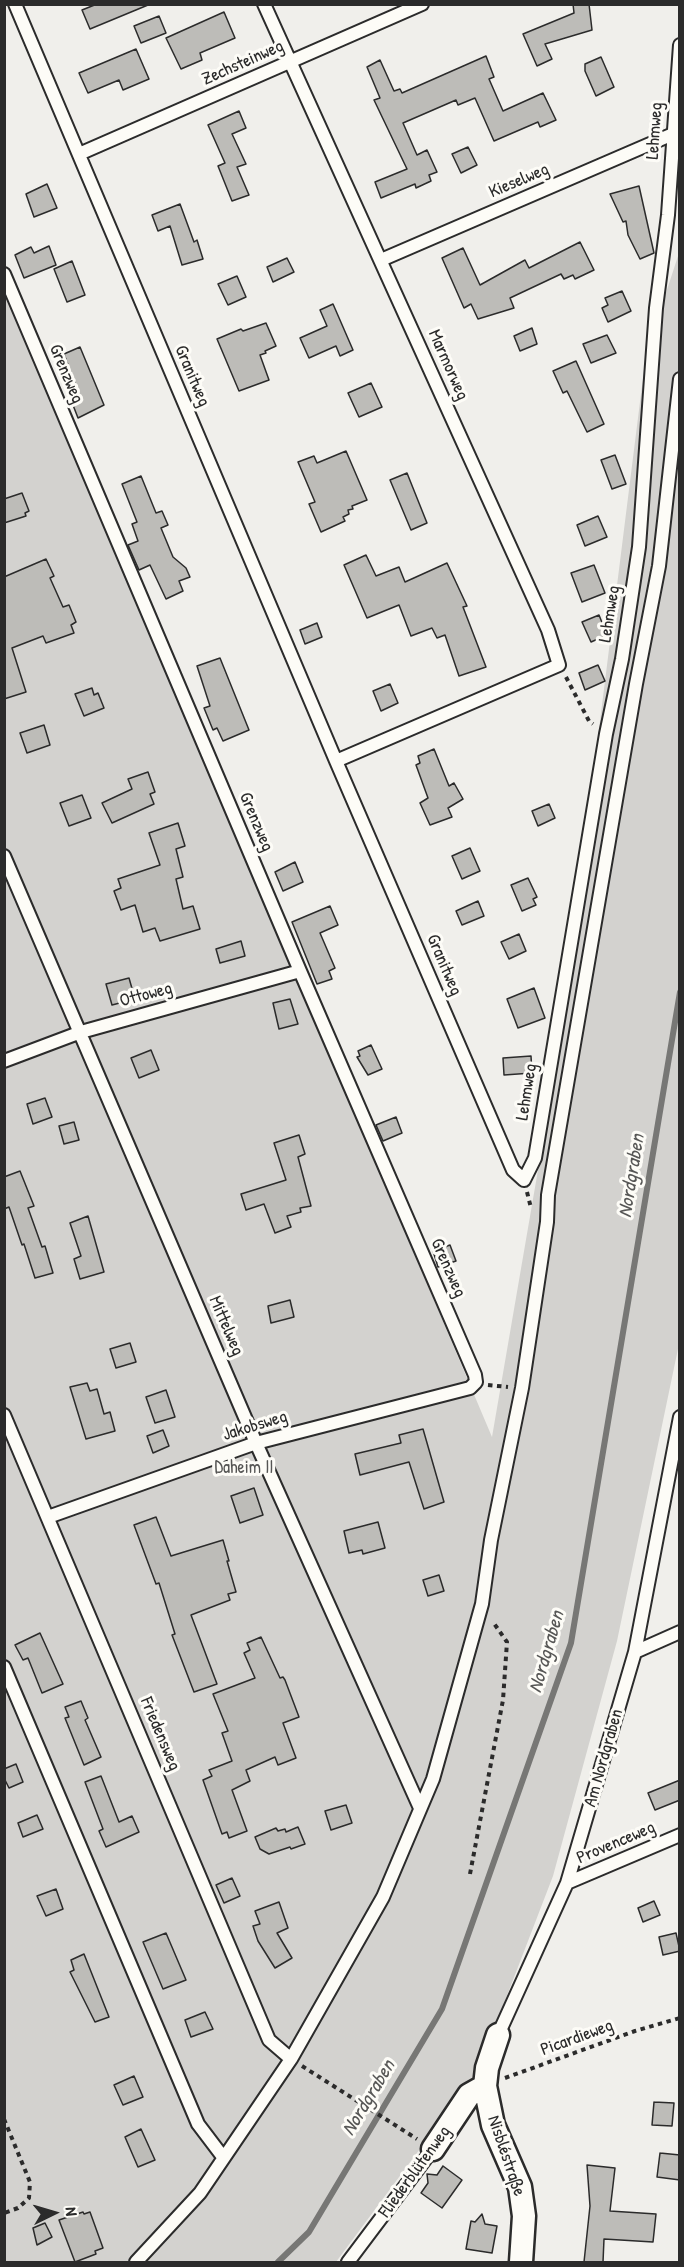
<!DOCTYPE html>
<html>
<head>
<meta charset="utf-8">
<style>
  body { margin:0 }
  #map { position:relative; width:684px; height:2267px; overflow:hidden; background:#f0efeb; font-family:"Patrick Hand",sans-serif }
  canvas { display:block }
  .frame { position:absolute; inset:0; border:6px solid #2b2b2b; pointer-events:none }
  .north { position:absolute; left:24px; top:2183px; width:60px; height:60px; -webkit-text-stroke:4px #fdfcf7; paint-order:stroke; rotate:85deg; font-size:16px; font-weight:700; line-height:24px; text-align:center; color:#2b2b2b }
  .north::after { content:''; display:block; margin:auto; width:21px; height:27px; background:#2b2b2b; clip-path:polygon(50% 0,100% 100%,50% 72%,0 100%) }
</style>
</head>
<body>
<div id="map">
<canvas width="684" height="2267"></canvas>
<div class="frame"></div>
<div class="north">N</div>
</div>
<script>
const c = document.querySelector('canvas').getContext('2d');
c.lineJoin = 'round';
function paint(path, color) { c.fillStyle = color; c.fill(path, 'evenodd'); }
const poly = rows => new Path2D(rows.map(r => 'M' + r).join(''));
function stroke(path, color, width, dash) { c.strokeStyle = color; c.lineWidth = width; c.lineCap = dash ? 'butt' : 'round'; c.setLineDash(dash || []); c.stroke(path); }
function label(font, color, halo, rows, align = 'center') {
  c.font = font + ' "Patrick Hand",sans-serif'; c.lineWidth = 6; c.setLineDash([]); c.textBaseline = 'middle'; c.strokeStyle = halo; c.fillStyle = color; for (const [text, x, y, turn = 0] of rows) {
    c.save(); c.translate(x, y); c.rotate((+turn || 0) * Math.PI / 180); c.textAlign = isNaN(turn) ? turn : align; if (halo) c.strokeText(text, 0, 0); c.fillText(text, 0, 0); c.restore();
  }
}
paint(poly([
  [679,253,679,1344,617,1641,553,1876,493,2032,479,2080,454,2103,336,2262,5,2262,4,285,492,1437,559,1048,646,354]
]), '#d3d2cf');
stroke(poly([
  [278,2262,309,2232,442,2009,571,1643,680,992]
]), '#777775', 6);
const building = poly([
  [97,4,148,4,148,5,90,29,82,10,97,4],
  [573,4,589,4,592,30,545,44,552,59,537,66,523,34,574,13,573,4],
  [224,12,235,38,200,53,202,60,181,69,166,38,224,12],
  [159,16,166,33,141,43,134,26,159,16],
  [136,49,149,79,123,90,119,80,88,93,79,73,136,49],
  [486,56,494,77,489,79,503,111,543,93,556,120,540,127,538,122,494,141,475,98,458,105,456,100,403,123,417,155,427,150,437,172,429,175,431,181,416,188,415,184,381,198,375,182,407,169,374,100,380,98,367,67,380,60,394,91,400,89,402,93,486,56],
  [601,57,614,87,596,96,585,71,585,64,601,57],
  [239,111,246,128,232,134,246,164,237,167,249,195,232,201,218,166,225,163,208,125,239,111],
  [468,147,477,165,461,173,452,154,468,147],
  [47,184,57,208,34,217,26,194,47,184],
  [639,186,654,253,640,259,628,235,626,221,623,222,610,194,639,186],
  [180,204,194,242,197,240,203,259,182,265,170,226,158,231,152,215,180,204],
  [580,242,594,270,575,279,573,275,564,279,561,274,510,298,514,308,478,319,471,304,464,308,442,258,463,248,480,285,525,260,529,268,580,242],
  [49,246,56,265,24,278,15,255,31,247,34,253,49,246],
  [287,258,294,272,273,282,267,267,287,258],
  [72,261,85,295,67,302,54,269,72,261],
  [237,276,246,297,228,305,218,284,237,276],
  [622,291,631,311,608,322,602,308,608,305,605,298,622,291],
  [333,304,353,350,340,356,336,346,309,358,300,338,327,326,320,310,333,304],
  [266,323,276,346,265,351,266,353,260,355,269,380,239,391,217,339,241,329,243,331,266,323],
  [532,328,537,344,520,351,514,336,532,328],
  [607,335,616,353,591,363,583,344,607,335],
  [80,347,104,405,78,418,66,387,75,383,64,354,80,347],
  [576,361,604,424,587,432,567,391,563,393,553,371,576,361],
  [371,383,382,407,359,417,348,393,371,383],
  [346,451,367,500,352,506,353,509,348,510,349,514,343,517,345,521,321,532,309,504,315,502,298,462,314,456,317,463,346,451],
  [615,455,626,484,612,489,601,460,615,455],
  [407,473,427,523,411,530,390,480,407,473],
  [141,476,156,513,162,511,168,525,161,528,173,557,186,568,190,577,179,581,183,591,166,599,150,565,139,570,128,545,138,541,132,524,137,522,122,484,141,476],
  [22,493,29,511,25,513,26,516,4,523,4,499,22,493],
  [598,516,607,537,585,546,577,525,598,516],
  [366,555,376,576,399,567,405,582,447,563,467,606,463,607,486,667,459,676,445,635,437,638,432,628,411,636,399,605,367,618,344,565,366,555],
  [46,559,54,576,50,578,63,607,69,605,76,622,71,625,74,633,46,643,43,636,12,648,26,692,4,699,4,577,46,559],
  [594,565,605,593,582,602,571,573,594,565],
  [599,615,607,635,591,642,582,622,599,615],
  [317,623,322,637,305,644,300,630,317,623],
  [220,658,249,730,223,741,217,728,213,730,204,708,210,706,197,666,220,658],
  [598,665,605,681,585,690,579,673,598,665],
  [390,684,398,703,381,711,373,691,390,684],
  [92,688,94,695,98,693,104,708,84,716,75,694,92,688],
  [44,725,50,745,27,753,20,733,44,725],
  [434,749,449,786,454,783,463,799,448,808,452,817,430,825,420,803,428,798,416,765,420,763,418,756,434,749],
  [148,772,155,792,150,794,154,804,112,823,102,803,132,789,128,779,148,772],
  [82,795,91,818,69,826,60,803,82,795],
  [549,804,555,818,538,826,532,811,549,804],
  [178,823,185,846,176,849,183,877,176,879,183,909,193,906,200,929,160,941,155,928,143,932,135,905,121,910,114,891,121,888,118,879,160,865,149,833,178,823],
  [470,848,480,871,462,879,452,856,470,848],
  [295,862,303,882,283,891,275,872,295,862],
  [528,878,537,897,533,899,536,905,522,911,511,885,528,878],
  [478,901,484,916,462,925,456,911,478,901],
  [330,906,338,925,320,933,335,968,329,971,332,979,317,984,292,922,330,906],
  [519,934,526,951,509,959,501,942,519,934],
  [241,941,245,956,220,963,216,949,241,941],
  [129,978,135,999,112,1005,106,984,129,978],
  [534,988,545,1018,518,1028,507,999,534,988],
  [290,999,298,1024,279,1029,273,1003,290,999],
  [371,1045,382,1069,368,1075,357,1057,360,1056,358,1051,371,1045],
  [151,1050,159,1070,139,1078,131,1058,151,1050],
  [531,1056,532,1073,504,1075,503,1058,531,1056],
  [45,1098,52,1117,33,1124,27,1104,45,1098],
  [396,1117,402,1133,383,1141,376,1125,396,1117],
  [74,1122,79,1140,64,1144,59,1126,74,1122],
  [299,1135,305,1154,298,1157,311,1206,300,1208,301,1212,287,1216,291,1227,275,1233,264,1204,246,1210,241,1194,286,1180,274,1143,299,1135],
  [20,1171,34,1206,28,1208,42,1247,45,1246,53,1273,35,1278,24,1244,22,1245,9,1207,4,1209,4,1177,20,1171],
  [88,1216,104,1272,80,1279,74,1259,81,1256,70,1223,88,1216],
  [450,1245,456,1261,438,1267,433,1251,450,1245],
  [290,1300,294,1317,271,1323,268,1306,290,1300],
  [130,1343,136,1362,116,1368,110,1349,130,1343],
  [87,1383,90,1391,97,1389,104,1414,110,1412,115,1431,86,1439,70,1387,87,1383],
  [166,1390,175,1417,155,1423,146,1397,166,1390],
  [423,1429,444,1502,424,1509,409,1462,360,1475,355,1454,401,1443,399,1435,423,1429],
  [163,1430,169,1446,153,1453,147,1436,163,1430],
  [254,1488,263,1515,240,1523,231,1496,254,1488],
  [156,1517,171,1556,223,1540,229,1561,227,1561,236,1592,228,1594,230,1600,191,1615,217,1684,194,1692,172,1635,175,1634,159,1583,156,1584,134,1525,156,1517],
  [378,1522,385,1548,363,1554,362,1550,349,1553,344,1531,378,1522],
  [439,1575,444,1591,428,1596,423,1580,439,1575],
  [40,1633,63,1684,42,1693,28,1658,23,1660,15,1645,40,1633],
  [261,1637,280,1678,283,1677,285,1680,299,1717,283,1723,296,1758,278,1765,275,1757,246,1770,250,1781,232,1790,247,1831,229,1838,227,1832,222,1834,203,1780,212,1776,209,1770,232,1761,222,1733,228,1731,213,1694,255,1678,244,1653,250,1650,247,1643,261,1637],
  [81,1701,88,1718,85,1720,101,1757,84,1765,65,1718,69,1717,65,1707,81,1701],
  [16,1764,23,1782,9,1788,4,1778,4,1769,16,1764],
  [101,1776,119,1822,132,1816,139,1832,106,1847,99,1831,103,1829,85,1782,101,1776],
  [680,1780,680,1800,655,1810,648,1793,680,1780],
  [346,1805,352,1823,331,1830,325,1811,346,1805],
  [37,1815,43,1829,23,1837,18,1823,37,1815],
  [298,1827,305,1844,291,1849,290,1847,269,1854,260,1849,255,1837,276,1828,278,1831,285,1829,286,1832,298,1827],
  [232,1878,240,1896,224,1903,216,1885,232,1878],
  [56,1889,63,1909,46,1916,37,1896,56,1889],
  [654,1901,660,1915,643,1922,638,1908,654,1901],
  [279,1902,288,1928,277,1933,292,1958,275,1968,258,1941,253,1926,260,1924,255,1911,279,1902],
  [166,1933,186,1980,163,1989,143,1942,166,1933],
  [676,1933,680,1951,663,1955,659,1937,676,1933],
  [84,1954,109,2017,95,2022,70,1972,74,1970,71,1960,84,1954],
  [205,2012,213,2029,191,2037,185,2020,205,2012],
  [134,2076,143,2097,123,2105,114,2085,134,2076],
  [654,2102,674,2103,672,2126,652,2125,654,2102],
  [141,2129,155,2160,138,2167,125,2137,141,2129],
  [660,2153,680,2155,680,2180,657,2177,660,2153],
  [587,2165,615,2168,610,2211,656,2214,653,2242,604,2239,603,2262,584,2262,590,2206,587,2165],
  [443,2166,462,2180,442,2208,421,2193,428,2183,427,2174,437,2175,443,2166],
  [83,2212,84,2214,90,2212,103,2248,95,2251,96,2254,75,2262,59,2220,83,2212],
  [482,2214,485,2224,497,2226,492,2253,466,2249,471,2221,475,2222,482,2214],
  [45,2223,52,2237,37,2245,33,2228,45,2223]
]);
paint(building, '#bdbcb8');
stroke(building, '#2b2b2b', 1.5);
const lane = poly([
  [15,4,336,761,513,1170,524,1180,535,1158,606,734,622,659,639,547,656,308,668,215,680,45],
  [264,4,548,630,559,665,336,761],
  [79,154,422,4],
  [381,260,673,134],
  [4,274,300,971,475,1375,476,1382,470,1388,256,1443,48,1517],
  [4,856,256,1443,420,1808],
  [4,1061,81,1032,300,971],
  [4,1415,269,2040,291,2059],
  [635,1652,680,1632],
  [4,1667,198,2124,223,2157],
  [567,1883,680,1835],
  [498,2035,567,1883,635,1652,680,1417],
  [136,2262,200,2193,291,2059,383,1897,433,1779,482,1604,491,1540,522,1388,547,1222,548,1195,636,684,659,566,680,379],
  [348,2262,433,2149]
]);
const street = poly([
  [498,2035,487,2068,485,2086,493,2125,520,2187,524,2216,521,2262],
  [433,2149,469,2095,485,2086]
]);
stroke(lane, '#2b2b2b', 16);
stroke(street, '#2b2b2b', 27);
stroke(poly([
  [566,677,589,721,593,724],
  [527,1192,531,1208],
  [488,1385,508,1387],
  [470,1874,503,1700,507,1642,493,1622],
  [302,2066,417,2139],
  [505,2078,635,2031,680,2018],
  [4,2119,30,2182,29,2198,18,2208,4,2213]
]), '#2b2b2b', 4, [4.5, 4.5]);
stroke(lane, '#fdfcf7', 12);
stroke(street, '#fdfcf7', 22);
label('18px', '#2b2b2b', '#fdfcf7', [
  ["Zechsteinweg",243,63,-24],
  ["Lehmweg",655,131,-86],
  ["Kieselweg",519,181,-23],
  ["Marmorweg",448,365,66],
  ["Grenzweg",66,374,67],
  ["Granitweg",192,376,67],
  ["Lehmweg",610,614,-81],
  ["Grenzweg",256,822,67],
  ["Granitweg",444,965,67],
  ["Ottoweg",146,995,-15],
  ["Lehmweg",527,1092,-81],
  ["Grenzweg",448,1268,66],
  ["Mittelweg",226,1326,67],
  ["Jakobsweg",255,1426,-17],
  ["Friedensweg",160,1734,67],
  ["Am Nordgraben",604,1758,-74],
  ["Provenceweg",616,1843,-23],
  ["Picardieweg",577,2038,-20],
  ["Nisbléstraße",506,2156,71],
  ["Fliederblütenweg",415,2172,-54]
]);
label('18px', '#555554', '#fdfcf7', [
  ["Daheim II",244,1468]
]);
label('italic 20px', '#575756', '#fdfcf7', [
  ["Nordgraben",632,1176,-81],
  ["Nordgraben",547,1652,-74],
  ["Nordgraben",369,2098,-59]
]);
</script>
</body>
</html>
